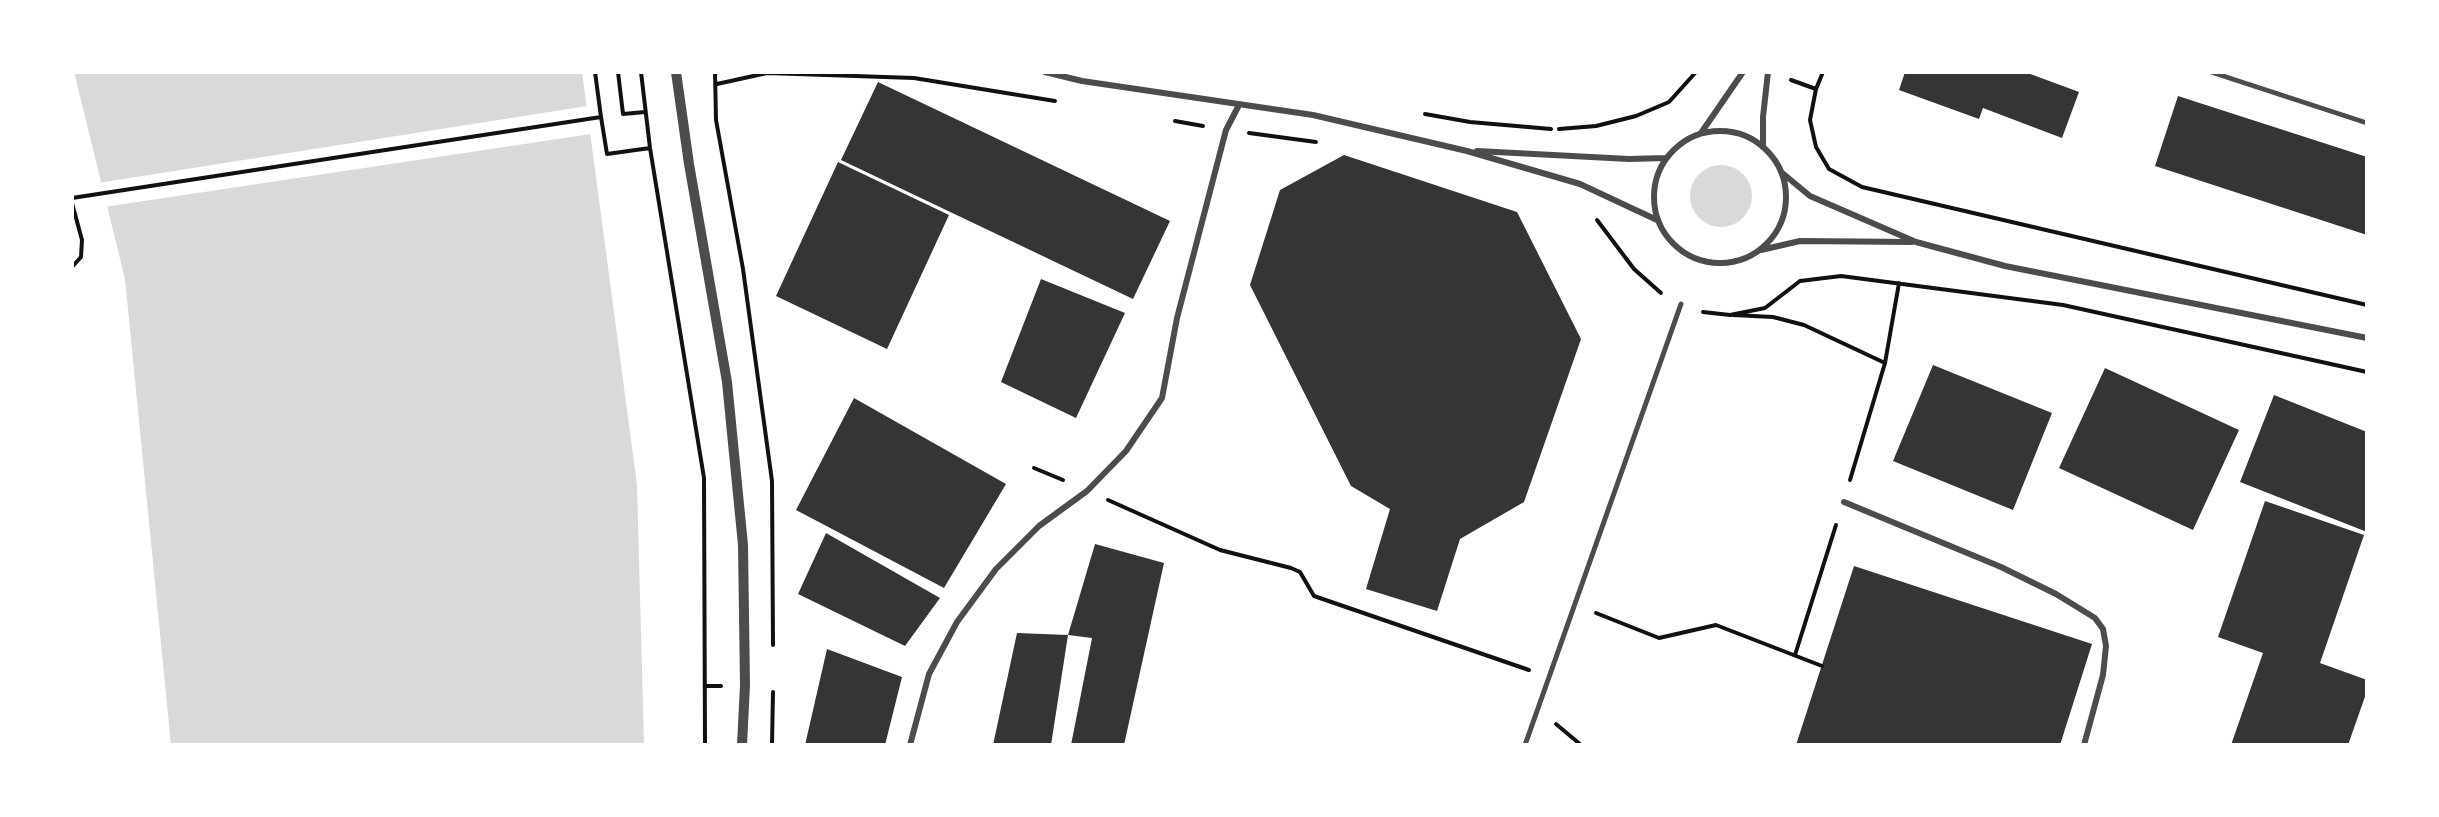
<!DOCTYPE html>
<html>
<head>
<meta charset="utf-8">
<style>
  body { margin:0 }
  #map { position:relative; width:2439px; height:817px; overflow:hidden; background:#fff; font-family:"PT Serif",serif }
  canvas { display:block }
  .frame { position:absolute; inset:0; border:74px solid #fff; pointer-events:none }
</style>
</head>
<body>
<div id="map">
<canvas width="2439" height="817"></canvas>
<div class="frame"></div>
</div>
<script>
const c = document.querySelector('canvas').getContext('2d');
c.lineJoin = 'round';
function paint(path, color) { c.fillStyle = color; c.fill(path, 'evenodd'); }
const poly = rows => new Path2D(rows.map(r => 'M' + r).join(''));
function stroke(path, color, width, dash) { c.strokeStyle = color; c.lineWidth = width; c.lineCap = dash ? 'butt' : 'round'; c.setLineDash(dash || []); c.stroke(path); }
paint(poly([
  [74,72,582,72,637,485,644,745,171,745,125,279],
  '1690 196a31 31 0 1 1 62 0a31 31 0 1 1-62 0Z'
]), '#d9d9d9');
paint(poly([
  [587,106,591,134,104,207,98,183]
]), '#fff');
paint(poly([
  [1905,72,2025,72,2079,92,2062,138,1983,108,1979,119,1899,90],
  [878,82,1170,221,1133,299,841,160],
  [2178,96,2367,157,2367,235,2155,166],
  [1344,155,1517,212,1581,339,1524,502,1460,539,1437,611,1366,589,1390,509,1351,486,1250,285,1280,190],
  [838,162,949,215,887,349,776,296],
  [1041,279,1125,313,1076,418,1001,382],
  [1933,365,2052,413,2013,510,1893,461],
  [2105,368,2239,430,2193,530,2059,468],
  [2274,395,2367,432,2367,532,2240,482],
  [854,398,1006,484,944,588,796,510],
  [2265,501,2364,535,2320,663,2367,680,2367,691,2348,745,2231,745,2263,653,2218,637],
  [826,533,940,598,905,646,798,594],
  [1095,544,1164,563,1124,745,1071,745,1092,638,1068,635,1051,745,993,745,1017,633,1068,635],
  [1854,566,2092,644,2060,745,1796,745],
  [827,649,902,677,885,745,805,745]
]), '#353535');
stroke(poly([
  [618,72,623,114,645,112],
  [641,72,650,148,704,478,705,745],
  [715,72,716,120,743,269,772,481,773,645],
  [1823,72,1816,89,1810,120,1816,147,1829,169,1862,187,2367,305],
  [1791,80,1816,89],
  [717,84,767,73,914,78,1055,101],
  [1425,114,1470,122,1551,129],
  [601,117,607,154,650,148],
  [1175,121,1203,126],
  [1559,129,1596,126,1636,116,1669,102,1696,72],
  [1249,133,1316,142],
  [72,198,601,117,595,72],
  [72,203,82,240,81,257,72,267],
  [1597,220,1634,269,1661,293],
  [1703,312,1730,315,1765,308,1800,281,1841,276,2063,305,2367,372],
  [1733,315,1773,317,1804,325,1885,363],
  [1034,468,1063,480],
  [1850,480,1885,363,1899,283],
  [1108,500,1220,550,1291,568,1300,572,1314,596,1529,670],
  [1596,613,1659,638,1716,625,1822,666],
  [1795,655,1836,525],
  [706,686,721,686],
  [1556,724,1581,745],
  [772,745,773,692]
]), '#111', 4);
stroke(poly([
  [2211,72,2367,123]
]), '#4c4c4c', 4.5);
stroke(poly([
  [1525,745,1681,304]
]), '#4c4c4c', 5);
stroke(poly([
  [1045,72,1082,81,1313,115,1467,151,1580,184,1657,220],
  '1654 197a66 66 0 1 1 132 0a66 66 0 1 1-132 0Z',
  [1701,133,1743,72],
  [1763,147,1763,117,1768,72],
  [1477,151,1629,159,1666,158],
  [1781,172,1810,196,1916,242,2005,266,2367,338],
  [1761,250,1800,241,1912,242],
  [1844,502,2001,567,2056,594,2095,618,2103,629,2106,646,2103,675,2084,745],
  [910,745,929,674,957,622,996,569,1039,526,1087,491,1126,451,1162,398,1177,318,1226,130,1239,105]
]), '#4c4c4c', 6);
stroke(poly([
  [676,72,689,164,727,382,743,545,745,685,742,745]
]), '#4c4c4c', 10);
</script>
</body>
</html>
